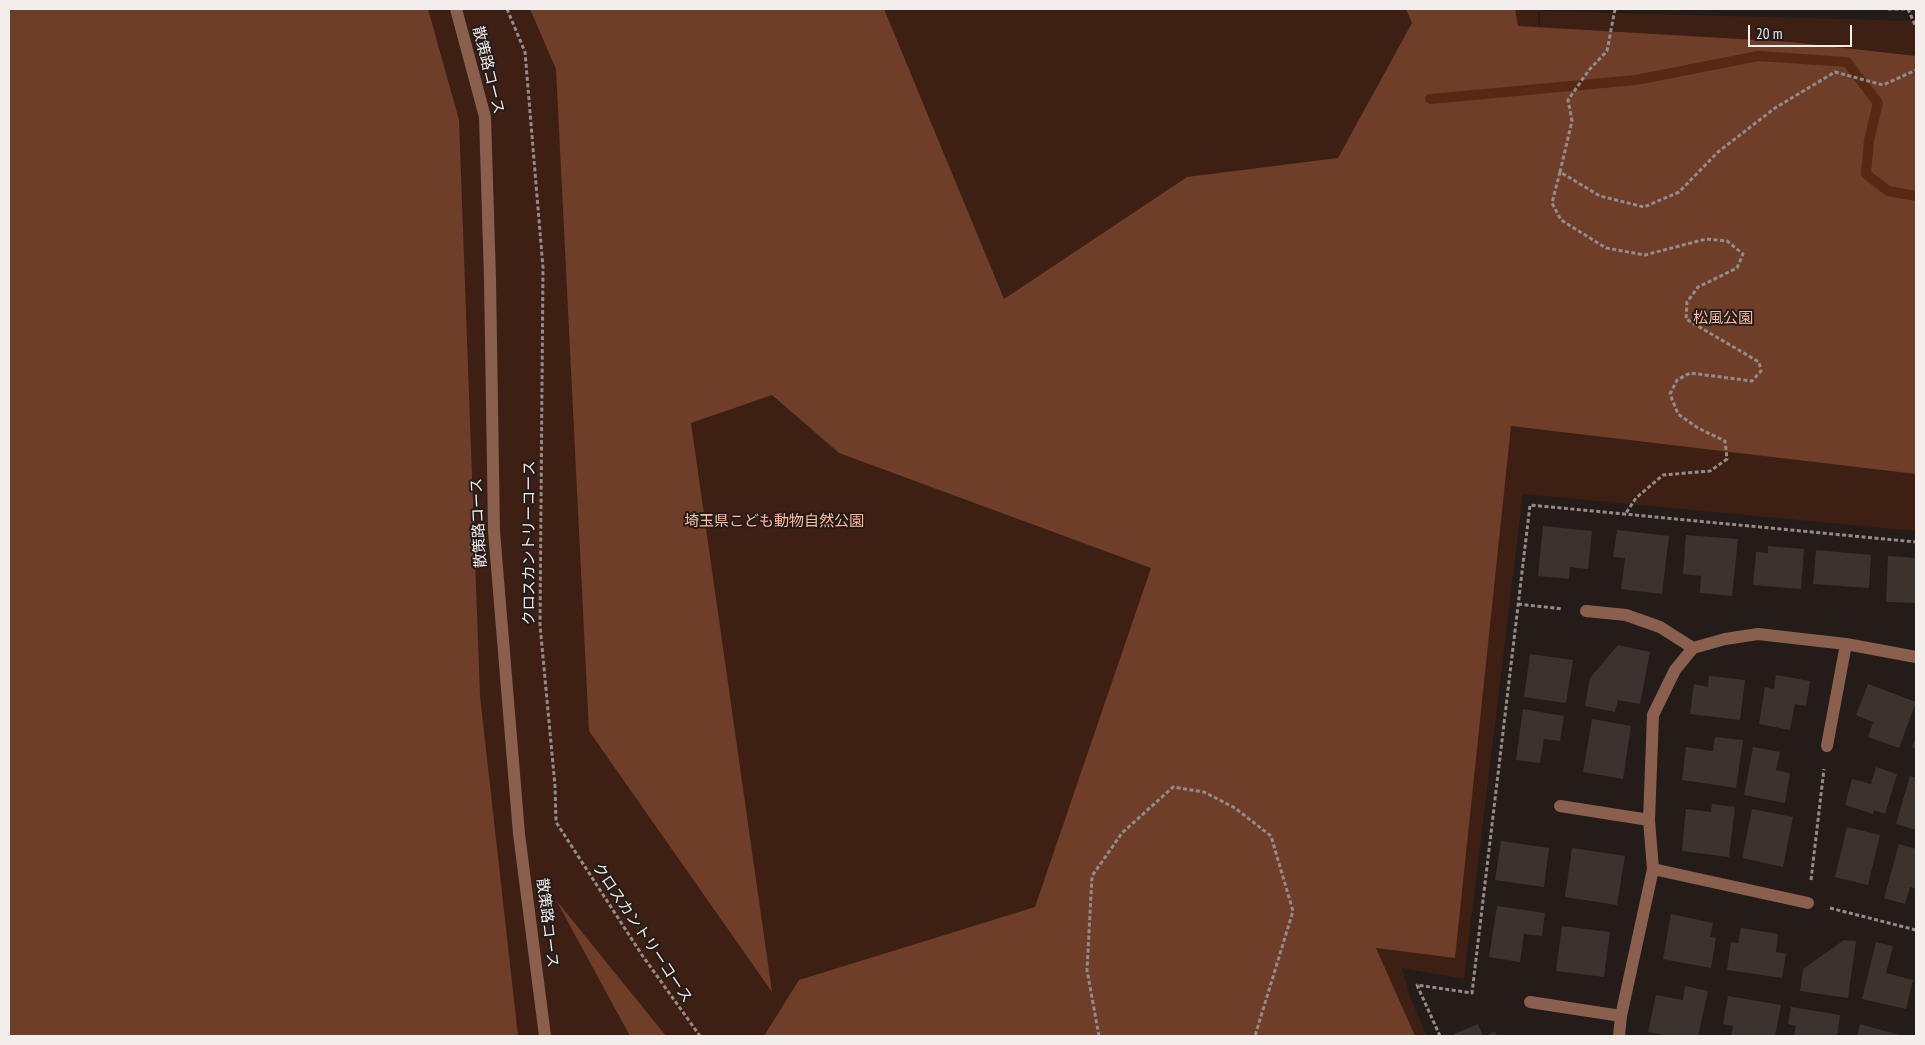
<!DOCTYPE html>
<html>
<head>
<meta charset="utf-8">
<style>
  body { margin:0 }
  #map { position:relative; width:1925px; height:1045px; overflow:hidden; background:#241c19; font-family:"PT Sans Narrow",sans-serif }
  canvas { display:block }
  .frame { position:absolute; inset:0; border:10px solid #f3edeb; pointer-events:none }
  .scale { position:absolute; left:1748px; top:25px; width:104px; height:22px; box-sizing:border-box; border:2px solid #f3edeb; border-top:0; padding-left:6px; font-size:15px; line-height:18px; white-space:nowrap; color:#f3edeb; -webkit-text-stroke:4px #241c19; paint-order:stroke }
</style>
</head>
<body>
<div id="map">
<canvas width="1925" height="1045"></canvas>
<div class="frame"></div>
<div class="scale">20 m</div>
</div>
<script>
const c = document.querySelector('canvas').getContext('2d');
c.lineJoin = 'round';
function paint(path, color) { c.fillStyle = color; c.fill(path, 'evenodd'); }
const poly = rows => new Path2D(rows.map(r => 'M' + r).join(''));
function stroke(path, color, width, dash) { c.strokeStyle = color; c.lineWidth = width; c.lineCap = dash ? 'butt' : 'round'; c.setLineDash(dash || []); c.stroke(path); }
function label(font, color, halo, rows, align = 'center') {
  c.font = font + ' "PT Sans Narrow","Noto Sans JP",sans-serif'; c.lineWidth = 4; c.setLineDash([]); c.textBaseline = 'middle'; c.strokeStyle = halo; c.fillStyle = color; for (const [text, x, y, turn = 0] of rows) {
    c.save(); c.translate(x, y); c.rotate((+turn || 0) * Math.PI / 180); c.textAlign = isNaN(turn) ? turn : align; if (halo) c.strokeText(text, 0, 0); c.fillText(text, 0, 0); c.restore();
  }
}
paint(poly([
  [9,9,1538,9,1540,41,1540,11,1916,21,1916,531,1523,494,1464,979,1402,968,1410,997,1427,1036,9,1036]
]), '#3d1f13');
paint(poly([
  [9,9,428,9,459,120,480,696,518,1036,9,1036],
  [530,9,884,9,1004,299,1187,177,1338,158,1412,23,1406,9,1515,9,1518,26,1791,42,1916,56,1916,474,1511,426,1455,958,1376,948,1415,1036,764,1036,799,980,1035,907,1151,568,839,453,772,395,691,423,772,992,589,731,556,69],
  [556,900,666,1036,630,1036]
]), '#6f3e29');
stroke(poly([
  [1430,99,1636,80,1758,56,1847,62,1878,103,1869,140,1866,174,1888,191,1916,196]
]), '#572813', 10);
paint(poly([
  [1543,526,1592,531,1588,569,1570,567,1569,579,1538,576],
  [1617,530,1669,536,1662,594,1621,589,1625,558,1613,557],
  [1686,535,1738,539,1732,596,1700,593,1701,576,1683,574],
  [1768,546,1804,549,1801,589,1753,585,1756,552,1768,553],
  [1816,550,1871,555,1869,588,1813,584],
  [1888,556,1916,558,1916,603,1886,602],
  [1618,645,1650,652,1640,704,1618,700,1615,712,1585,706,1590,678],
  [1530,654,1573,660,1566,703,1524,697],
  [1776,675,1810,681,1806,706,1795,704,1790,730,1759,724,1765,687,1774,689],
  [1709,676,1745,680,1740,720,1690,714,1694,684,1708,687],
  [1868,684,1916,702,1899,748,1868,737,1873,722,1856,715],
  [1523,709,1564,716,1560,741,1544,739,1540,763,1516,760],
  [1592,719,1631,726,1623,779,1583,772],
  [1715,737,1743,740,1736,788,1682,780,1686,747,1713,751],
  [1916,737,1916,749,1912,747],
  [1753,747,1780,752,1776,770,1790,773,1785,803,1744,795],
  [1876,767,1897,774,1885,814,1874,810,1873,814,1845,805,1852,779,1871,784],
  [1910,776,1916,778,1916,830,1896,824],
  [1712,804,1735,807,1729,857,1682,851,1686,809,1711,812],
  [1752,809,1793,817,1783,867,1742,858],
  [1847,827,1880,835,1868,885,1835,877],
  [1501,841,1549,848,1544,887,1495,880],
  [1899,844,1916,849,1916,889,1910,887,1905,904,1884,898],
  [1572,848,1625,856,1617,905,1565,897],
  [1497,906,1545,913,1542,936,1524,934,1520,962,1489,957],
  [1671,914,1713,923,1710,937,1716,938,1711,968,1663,959],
  [1562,926,1610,932,1604,977,1556,971],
  [1741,928,1778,934,1776,952,1786,954,1782,978,1727,970,1731,942,1738,943],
  [1844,940,1856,941,1848,998,1800,991,1803,969],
  [1876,942,1893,946,1886,973,1913,980,1906,1009,1862,999],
  [1685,986,1708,991,1698,1036,1669,1036,1648,1032,1656,995,1683,1000],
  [1728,996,1781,1005,1775,1036,1731,1036,1733,1026,1723,1024],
  [1791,1007,1840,1015,1837,1036,1794,1036,1796,1026,1788,1024],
  [1478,1024,1483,1036,1455,1036,1454,1034],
  [1860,1024,1903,1036,1857,1036],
  [1495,1032,1497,1036,1484,1036]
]), '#3c332f');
stroke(poly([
  [507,9,525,52,543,268,540,625,555,786,556,822,642,955,700,1036],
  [1615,9,1607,51,1589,70,1568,100,1572,121,1560,172,1600,196,1644,207,1679,192,1718,152,1775,108,1835,72,1883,85,1916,70],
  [1888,9,1916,9],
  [1908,9,1916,27],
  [1560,172,1552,203,1561,220,1606,248,1645,255,1706,239,1727,241,1743,254,1737,268,1698,287,1687,302,1686,319,1759,362,1761,371,1752,381,1690,373,1677,380,1670,394,1678,414,1698,428,1725,441,1727,459,1710,471,1663,475,1636,498,1626,513],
  [1518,604,1563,609],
  [1811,880,1824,769],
  [1830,908,1916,930],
  [1099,1036,1087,970,1092,876,1122,833,1173,787,1204,792,1235,808,1271,836,1293,911,1255,1036],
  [1440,1036,1417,985,1472,993,1530,505,1916,542]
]), '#938c8a', 3, [4, 2.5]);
stroke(poly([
  [456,9,485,117,490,279,494,531,519,834,545,1036],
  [1586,611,1626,615,1660,627,1693,648],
  [1827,746,1846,644],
  [1560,806,1649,820],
  [1653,869,1808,903],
  [1530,1002,1621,1016],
  [1619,1036,1621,1016,1653,869,1649,820,1653,715,1675,670,1693,648,1725,639,1758,634,1846,644,1916,657]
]), '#8a5f4e', 12);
label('15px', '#f3edeb', '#241c19', [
  ["散策路コース",488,70,76],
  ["散策路コース",479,523,-93],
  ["クロスカントリーコース",530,543,-90],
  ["散策路コース",547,923,83],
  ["クロスカントリーコース",642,933,56]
]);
label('15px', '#fdbba0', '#241c19', [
  ["松風公園",1723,319],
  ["埼玉県こども動物自然公園",774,522]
]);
</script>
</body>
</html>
